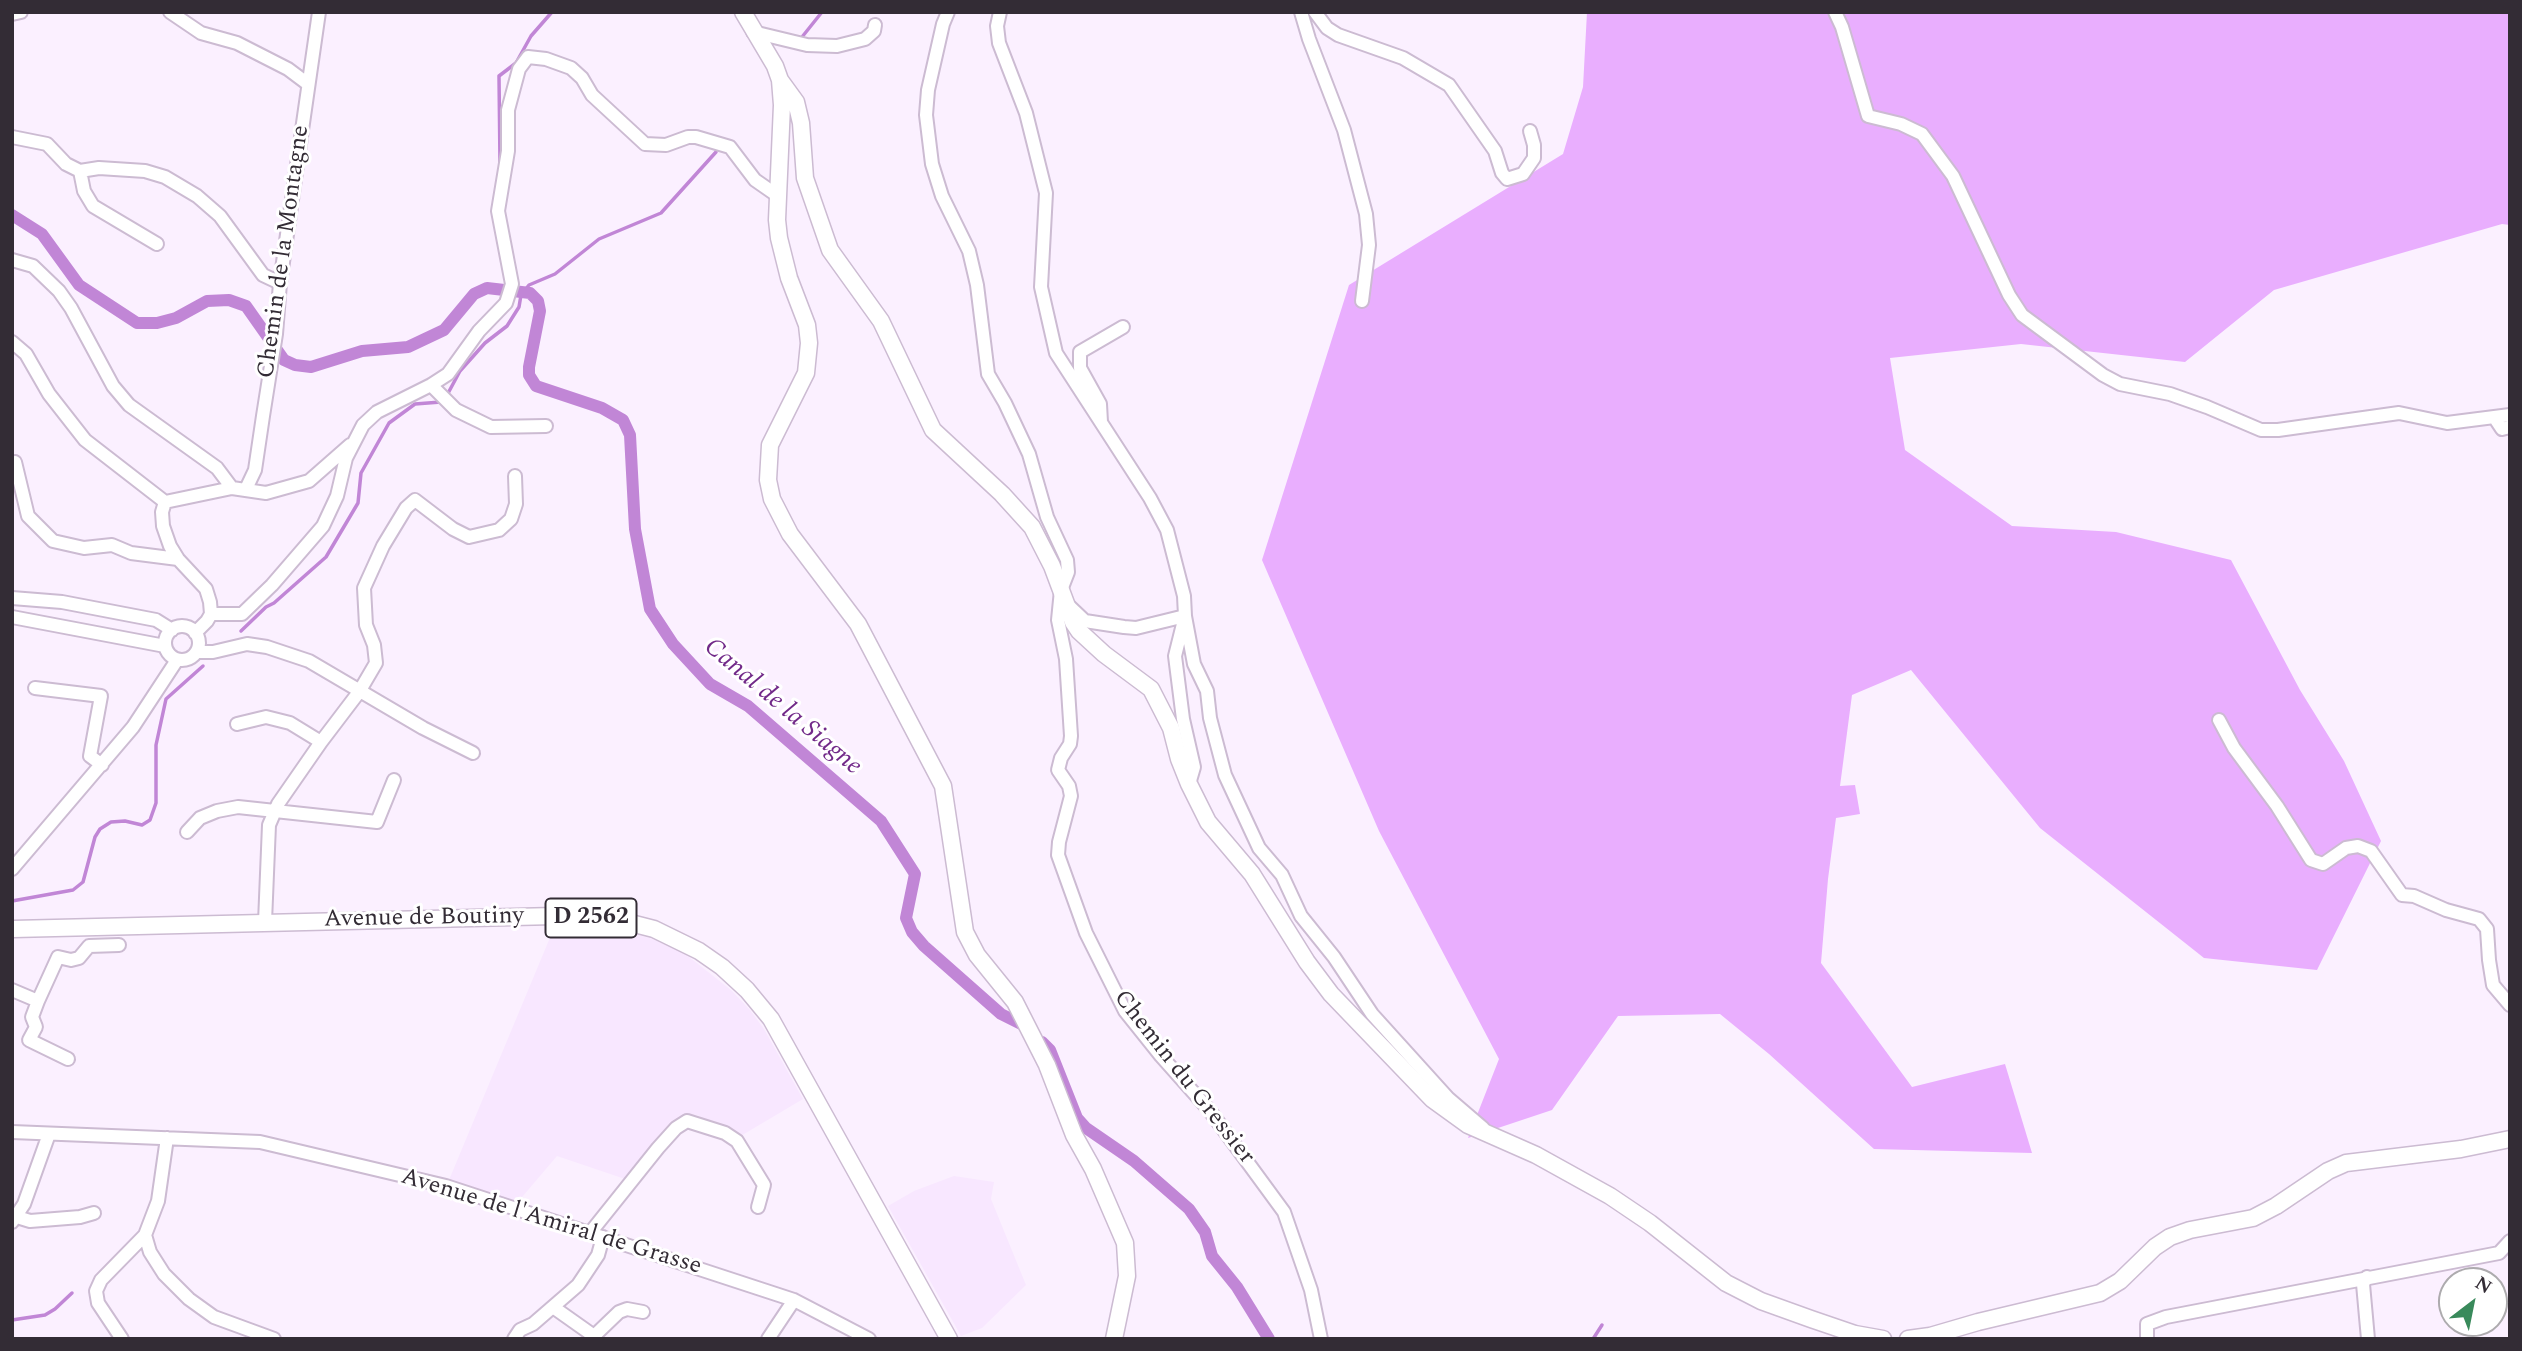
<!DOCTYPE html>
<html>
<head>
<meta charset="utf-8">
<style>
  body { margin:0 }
  #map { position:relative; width:2522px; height:1351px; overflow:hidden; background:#fbf0ff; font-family:Spectral,serif }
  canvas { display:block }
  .frame { position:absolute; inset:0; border:14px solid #332c35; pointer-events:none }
  .north { position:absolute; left:2438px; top:1267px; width:70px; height:70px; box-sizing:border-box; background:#fff; border:2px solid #adabae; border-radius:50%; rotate:32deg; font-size:19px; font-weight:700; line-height:28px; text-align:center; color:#332c35 }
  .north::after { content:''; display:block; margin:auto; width:24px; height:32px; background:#398a5b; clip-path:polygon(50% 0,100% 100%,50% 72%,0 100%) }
</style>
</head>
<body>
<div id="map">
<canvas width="2522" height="1351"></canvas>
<div class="frame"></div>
<div class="north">N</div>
</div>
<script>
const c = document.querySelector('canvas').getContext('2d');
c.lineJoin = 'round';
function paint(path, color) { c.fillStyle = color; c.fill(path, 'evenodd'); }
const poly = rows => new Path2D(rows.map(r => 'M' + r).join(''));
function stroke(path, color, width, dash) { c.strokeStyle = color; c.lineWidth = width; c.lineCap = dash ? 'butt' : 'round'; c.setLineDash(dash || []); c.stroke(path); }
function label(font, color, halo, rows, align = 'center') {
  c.font = font + ' Spectral,serif'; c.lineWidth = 6; c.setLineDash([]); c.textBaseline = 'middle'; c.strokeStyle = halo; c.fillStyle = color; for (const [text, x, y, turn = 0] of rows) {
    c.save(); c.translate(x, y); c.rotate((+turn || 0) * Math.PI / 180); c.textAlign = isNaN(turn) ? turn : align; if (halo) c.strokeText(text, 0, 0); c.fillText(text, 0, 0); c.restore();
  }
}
paint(poly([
  [608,927,650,938,684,953,731,990,750,1010,764,1029,803,1099,739,1137,697,1115,684,1114,625,1179,557,1156,517,1203,449,1180,554,928],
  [954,1176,994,1182,991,1199,1026,1285,982,1328,961,1336,888,1206,914,1191]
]), '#f8e7ff');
paint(poly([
  [1587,12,2510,12,2510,225,2502,224,2274,290,2185,362,2021,344,1890,358,1905,450,2012,526,2116,532,2231,560,2300,690,2344,761,2381,841,2317,970,2204,958,2040,828,1911,670,1852,695,1840,786,1855,785,1860,814,1836,818,1828,879,1821,963,1912,1087,2005,1064,2032,1153,1874,1149,1769,1054,1720,1014,1618,1016,1552,1110,1468,1138,1499,1059,1379,831,1262,560,1349,285,1563,154,1583,87]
]), '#e9aefe');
stroke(poly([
  [802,37,822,12],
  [500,164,499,76,516,63,531,36,552,12],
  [521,295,529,285,555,274,599,239,661,213,716,152],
  [241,631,266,607,274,603,326,557,358,503,361,473,389,423,415,404,441,402,446,397,460,371,485,343,507,326,519,307,521,295,516,287],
  [12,901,73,890,83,882,95,837,100,829,111,822,125,821,142,825,150,820,156,803,156,745,166,699,203,666],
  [12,1320,45,1315,55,1309,72,1293],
  [1593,1339,1602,1325]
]), '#c186d6', 3.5);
stroke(poly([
  [12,215,42,234,79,285,137,323,157,323,176,318,207,301,229,300,246,306,284,360,295,365,311,367,362,351,408,347,444,330,474,294,487,288,530,293,538,301,540,311,529,367,529,375,536,386,602,408,623,420,630,435,635,529,650,609,673,644,710,684,748,706,881,821,915,874,906,918,912,932,924,946,1001,1014,1021,1024],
  [1042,1042,1050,1050,1077,1118,1086,1128,1134,1161,1189,1209,1205,1232,1212,1256,1237,1287,1269,1339]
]), '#c186d6', 12);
const minor = poly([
  [170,12,201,33,237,43,288,69,308,84],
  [948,12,943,24,928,90,926,115,932,164,942,196,969,251,977,285,988,374,1005,403,1029,454,1047,517,1067,560,1068,572,1061,590,1058,620,1066,659,1071,736,1070,744,1061,758,1058,770,1069,786,1071,796,1059,842,1058,855,1086,933,1125,1011,1161,1056,1210,1111,1284,1212,1311,1290,1321,1339],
  [1000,12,997,26,999,43,1026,113,1046,193,1041,287,1056,353,1150,498,1167,530,1184,596,1185,616,1175,656,1183,719,1194,767,1189,784],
  [1301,12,1309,39,1344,130,1366,214,1369,245,1362,301],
  [1315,12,1327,28,1338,35,1403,58,1449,85,1495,151,1502,173,1507,179,1523,174,1534,158,1534,145,1530,131],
  [1835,12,1842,27,1868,116,1901,124,1922,134,1953,176,2009,295,2022,315,2103,375,2120,384,2170,394,2207,407,2261,430,2278,430,2399,413,2447,423,2510,415],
  [12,14,21,12],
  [753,32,807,45,837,46,865,39,874,31,875,25],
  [12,137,47,144,66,164,80,171,99,168,145,171,165,177,197,196,220,216,263,275,280,283],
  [80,171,84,191,93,206,157,244],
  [12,260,33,266,59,291,71,308,113,386,129,405,217,468,232,488],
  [12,342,26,354,49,394,85,440,165,502],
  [431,385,456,410,491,427,546,426],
  [2494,417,2502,429,2510,427],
  [1101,422,1100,404,1080,368,1080,352,1123,327],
  [15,462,28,516,53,541,84,548,112,545,131,553,178,559],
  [246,489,255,470,263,416,276,334,280,283,319,12],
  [12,598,62,602,156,620,172,630],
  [1066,603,1085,621,1124,627,1136,628,1185,616,1194,664,1207,691,1210,718,1225,775,1259,848,1282,875,1301,916,1334,957,1372,1014,1448,1098,1483,1128],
  [211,614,242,614,272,585,323,526,337,496,346,458,363,425,377,412,431,385,448,374,479,331,506,303,512,284,498,211,508,151,508,110,519,69,528,57,546,59,571,68,582,78,592,95,645,144,666,145,688,137,696,137,730,147,755,180,778,196],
  [12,617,165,646],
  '165 643a17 17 0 1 1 34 0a17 17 0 1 1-34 0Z',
  [195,633,207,621,211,614,210,602,206,589,178,559,170,546,163,526,162,512,165,502,232,488,266,493,309,481,350,445],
  [197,652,213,652,247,644,267,647,309,661,423,728,473,753],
  [35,688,101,696,90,756,102,765],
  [2219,720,2234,748,2277,806,2311,860,2323,864,2346,848,2358,846,2371,851,2402,895,2414,896,2446,910,2479,919,2487,929,2489,960,2493,985,2510,1005],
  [237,724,266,717,290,723,321,742],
  [187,832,200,818,217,811,238,807,377,822,394,780],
  [12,869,133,727,177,660],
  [265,922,269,825,278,804,321,742,359,692,376,663,374,645,366,625,364,588,383,546,406,508,415,500,453,529,469,537,499,530,511,519,516,504,515,476],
  [12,990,38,1001,32,1017,36,1027,29,1040,68,1059],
  [38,1001,58,957,71,960,79,958,89,946,119,945],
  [12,1132,260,1142,446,1186,794,1300,869,1339],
  [167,1138,158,1201,145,1235,150,1252,164,1274,189,1299,214,1317,274,1339],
  [17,1217,30,1221,80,1217,94,1213],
  [12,1222,24,1204,49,1134],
  [590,1233,658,1148,676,1128,687,1121,725,1133,737,1141,764,1185,758,1207],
  [2367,1277,2363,1284,2368,1339],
  [553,1307,594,1336,619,1312,627,1309,643,1312],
  [122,1339,98,1303,96,1291,101,1280,145,1235],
  [514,1339,520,1330,533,1324,578,1285,598,1255,603,1237],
  [768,1339,794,1300],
  [2147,1339,2147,1324,2166,1317,2499,1253,2510,1241]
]);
const major = poly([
  [743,12,775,66,780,80,782,105,777,220,779,238,789,278,807,325,809,343,806,373,770,445,768,480,772,499,790,534,858,624,943,786,965,932,977,955,1015,1002,1047,1065,1074,1135,1093,1169,1125,1243,1127,1276,1114,1339],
  [780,80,796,102,801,123,805,178,830,250,881,321,933,430,1002,494,1032,527,1052,566,1073,622,1079,631,1104,654,1151,689,1171,728,1179,759,1189,784,1208,822,1252,874,1307,962,1331,994,1432,1099,1468,1125,1536,1155,1610,1196,1650,1223,1726,1283,1761,1301,1811,1319,1855,1334,1883,1339],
  [13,929,555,916,619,920,654,929,699,951,722,967,747,990,771,1019,949,1339],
  [1908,1339,1930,1336,1978,1322,2100,1293,2120,1281,2155,1247,2170,1237,2190,1230,2253,1218,2276,1206,2328,1171,2346,1163,2461,1149,2510,1139]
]);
stroke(minor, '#ccbbd2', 16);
stroke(major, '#ccbbd2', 19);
stroke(minor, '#fff', 12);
stroke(major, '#fff', 16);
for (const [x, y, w] of [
  [591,918,91]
]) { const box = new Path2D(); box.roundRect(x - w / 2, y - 19.5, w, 39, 5); c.fillStyle = '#fff'; c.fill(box); stroke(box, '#332c35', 2); }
label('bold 23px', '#332c35', null, [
  ["D 2562",591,918]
]);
label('24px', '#332c35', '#fff', [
  ["Chemin de la Montagne",285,252,-82],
  ["Avenue de Boutiny",424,919,-1],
  ["Chemin du Gressier",1183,1078,52],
  ["Avenue de l'Amiral de Grasse",551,1223,17]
]);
label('italic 26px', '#722a89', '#fff', [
  ["Canal de la Siagne",782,708,40]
]);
</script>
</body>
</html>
